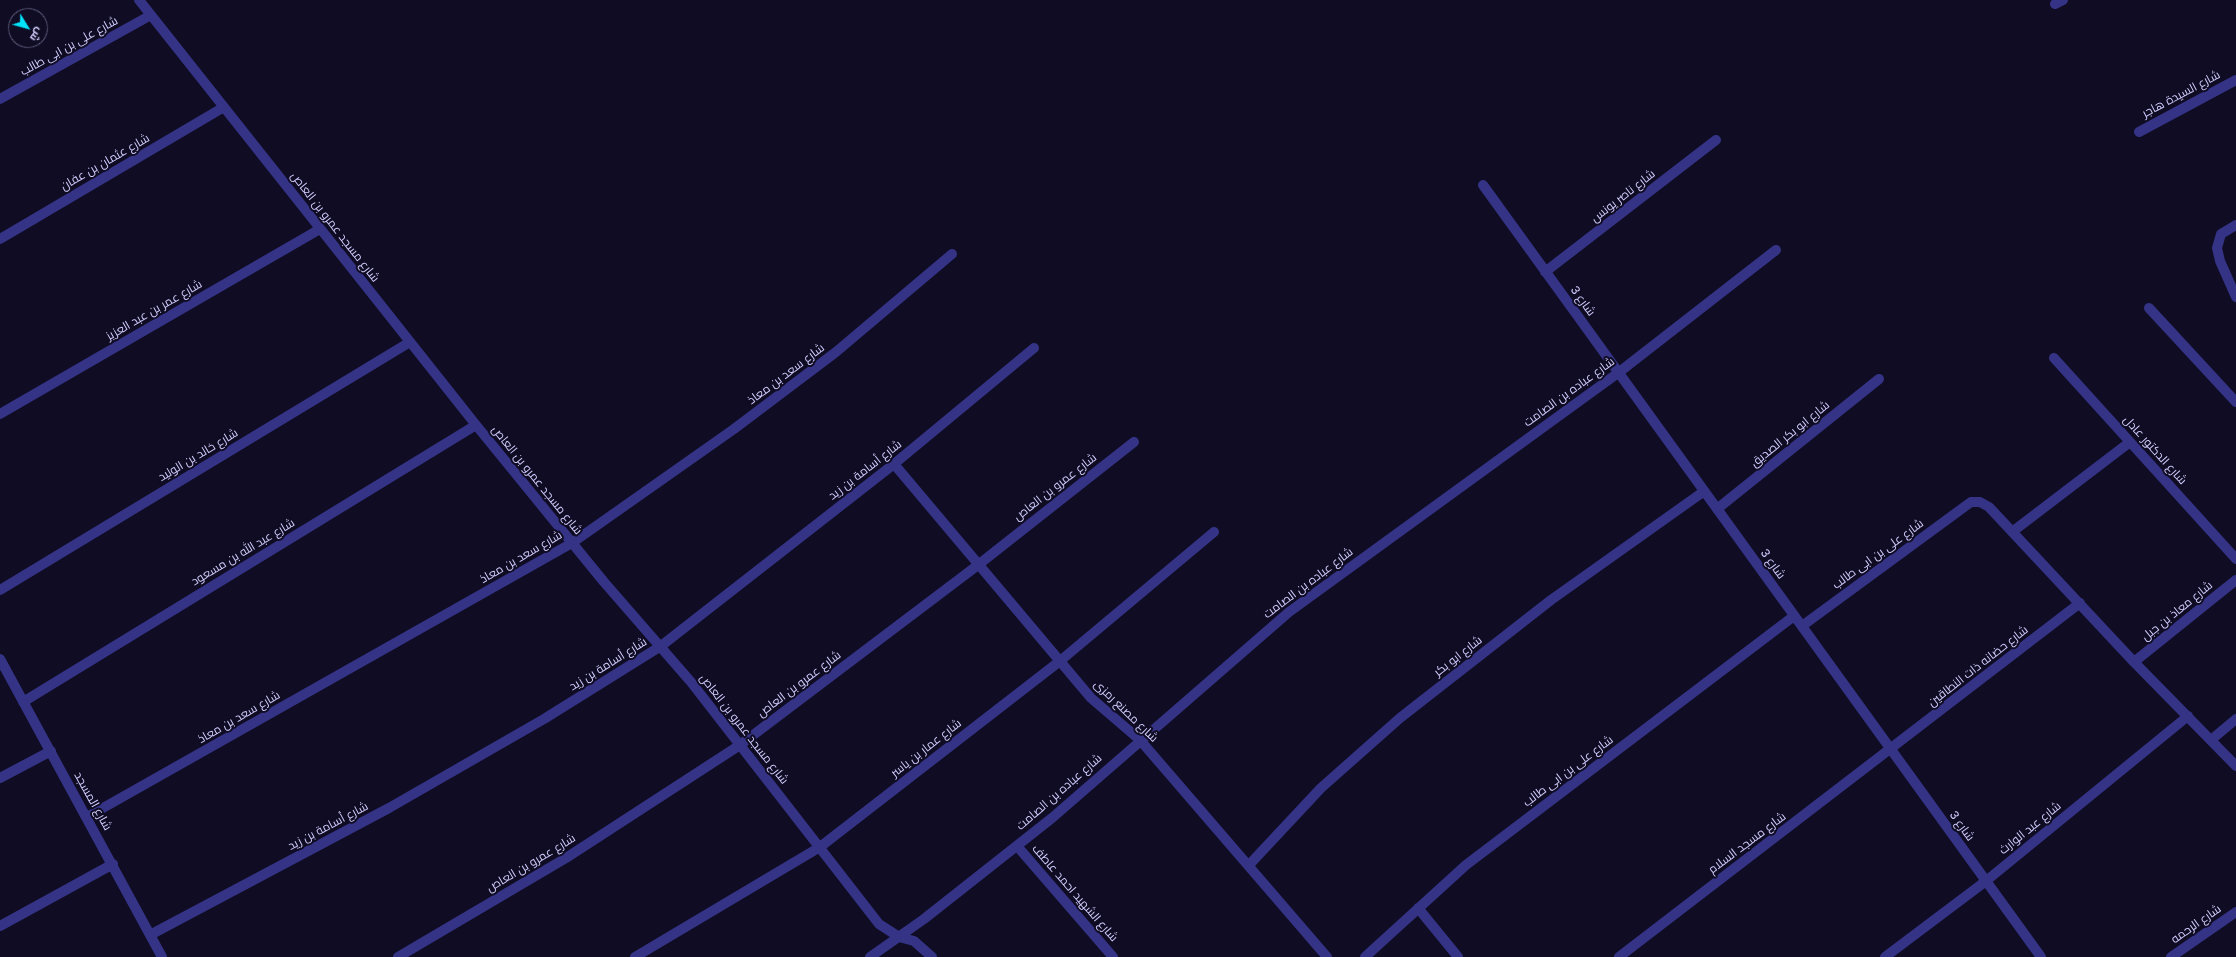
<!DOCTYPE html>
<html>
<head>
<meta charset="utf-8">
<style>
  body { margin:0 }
  #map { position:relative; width:2236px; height:957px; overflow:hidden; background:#0f0c23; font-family:"Golos Text",Cairo,sans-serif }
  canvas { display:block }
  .north { position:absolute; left:8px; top:8px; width:40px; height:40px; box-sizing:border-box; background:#0f0c23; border:1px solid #5d5a7b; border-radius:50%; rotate:127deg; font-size:11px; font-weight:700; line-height:16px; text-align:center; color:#d3ceff }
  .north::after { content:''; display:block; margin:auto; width:14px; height:18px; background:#00e2f9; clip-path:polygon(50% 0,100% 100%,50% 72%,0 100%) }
</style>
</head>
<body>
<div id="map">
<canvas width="2236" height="957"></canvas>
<div class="north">ش</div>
</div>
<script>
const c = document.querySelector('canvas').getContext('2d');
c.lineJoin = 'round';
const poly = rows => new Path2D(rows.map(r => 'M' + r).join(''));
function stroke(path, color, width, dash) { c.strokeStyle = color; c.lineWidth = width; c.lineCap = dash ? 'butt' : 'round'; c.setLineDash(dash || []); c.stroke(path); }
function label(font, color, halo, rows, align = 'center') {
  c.font = font + ' "Golos Text",Cairo,sans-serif'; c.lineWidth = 4; c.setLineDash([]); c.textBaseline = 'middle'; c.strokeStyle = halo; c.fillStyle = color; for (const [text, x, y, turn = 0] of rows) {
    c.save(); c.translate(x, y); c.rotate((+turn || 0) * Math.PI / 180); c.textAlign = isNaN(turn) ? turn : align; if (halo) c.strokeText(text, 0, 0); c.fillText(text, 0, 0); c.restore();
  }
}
stroke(poly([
  [139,0,476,425,604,582,691,682,879,924,899,937,914,941,932,957],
  [2055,4,2063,0],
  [0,99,151,15],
  [2139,132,2236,80],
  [1483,185,2041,957],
  [2236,225,2221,234,2217,248,2220,261,2236,297],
  [0,239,224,107],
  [1545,272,1716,140],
  [2149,308,2236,402],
  [2054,358,2236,559],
  [0,414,320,229],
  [894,464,1091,698,1140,740,1327,957],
  [1717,509,1879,379],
  [2012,532,2130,442],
  [0,590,410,342],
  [1802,626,1971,502,1980,502,1989,507,2134,662,2236,766],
  [0,659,162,957],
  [2134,662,2236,580],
  [23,702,476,425],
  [2211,740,2236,719],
  [0,778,51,751],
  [87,817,572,543,734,429,836,352,952,254],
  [1017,846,1113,957],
  [1249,865,1321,788,1400,718,1551,600,1703,492],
  [1418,908,1458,957],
  [0,926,113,864],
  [150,935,389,808,544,719,661,646,894,464,1034,348],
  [398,957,566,858,740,745,978,565,1134,442],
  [635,957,820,847,1060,661,1214,532],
  [870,957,924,919,1052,818,1289,612,1618,373,1776,250],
  [1365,957,1466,865,1794,616],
  [1619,957,2080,603],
  [1885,957,1986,881,2188,716],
  [2171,957,2236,912]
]), '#353386', 10);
label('12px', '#d3ceff', '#0f0c23', [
  ["شارع على بن ابى طالب",69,46,-29],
  ["شارع السيدة هاجر",2181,94,-28],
  ["شارع عثمان بن عفان",105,162,-30],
  ["شارع ناصر يونس",1623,196,-38],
  ["شارع مسجد عمرو بن العاص",335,227,52],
  ["شارع 3",1583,301,54],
  ["شارع عمر بن عبد العزيز",154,310,-30],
  ["شارع سعد بن معاذ",786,374,-37],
  ["شارع عباده بن الصامت",1569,392,-36],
  ["شارع ابو بكر الصديق",1790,434,-39],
  ["شارع الدكتور عادل",2155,450,48],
  ["شارع خالد بن الوليد",198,455,-31],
  ["شارع أسامة بن زيد",865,470,-38],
  ["شارع مسجد عمرو بن العاص",537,480,51],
  ["شارع عمرو بن العاص",1055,487,-38],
  ["شارع عبد الله بن مسعود",243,552,-31],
  ["شارع على بن ابى طالب",1878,554,-36],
  ["شارع سعد بن معاذ",521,557,-30],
  ["شارع 3",1773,564,54],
  ["شارع عباده بن الصامت",1308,583,-37],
  ["شارع معاذ بن جبل",2177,611,-39],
  ["شارع ابو بكر",1458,656,-38],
  ["شارع أسامة بن زيد",608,664,-32],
  ["شارع حضانه ذات النطاقين",1978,666,-38],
  ["شارع عمرو بن العاص",799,684,-37],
  ["شارع مصنع رمزى",1126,711,44],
  ["شارع سعد بن معاذ",239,717,-30],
  ["شارع مسجد عمرو بن العاص",744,729,52],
  ["شارع عمار بن ياسر",926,748,-38],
  ["شارع على بن ابى طالب",1568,771,-37],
  ["شارع عباده بن الصامت",1059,792,-41],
  ["شارع المسجد",93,801,61],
  ["شارع أسامة بن زيد",328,826,-28],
  ["شارع 3",1962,826,54],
  ["شارع عبد الوارث",2030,828,-39],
  ["شارع مسجد السلام",1747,843,-37],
  ["شارع عمرو بن العاص",531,863,-31],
  ["شارع الشهيد احمد عاطف",1075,893,49],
  ["شارع الرحمه",2196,924,-35]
]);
</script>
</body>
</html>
